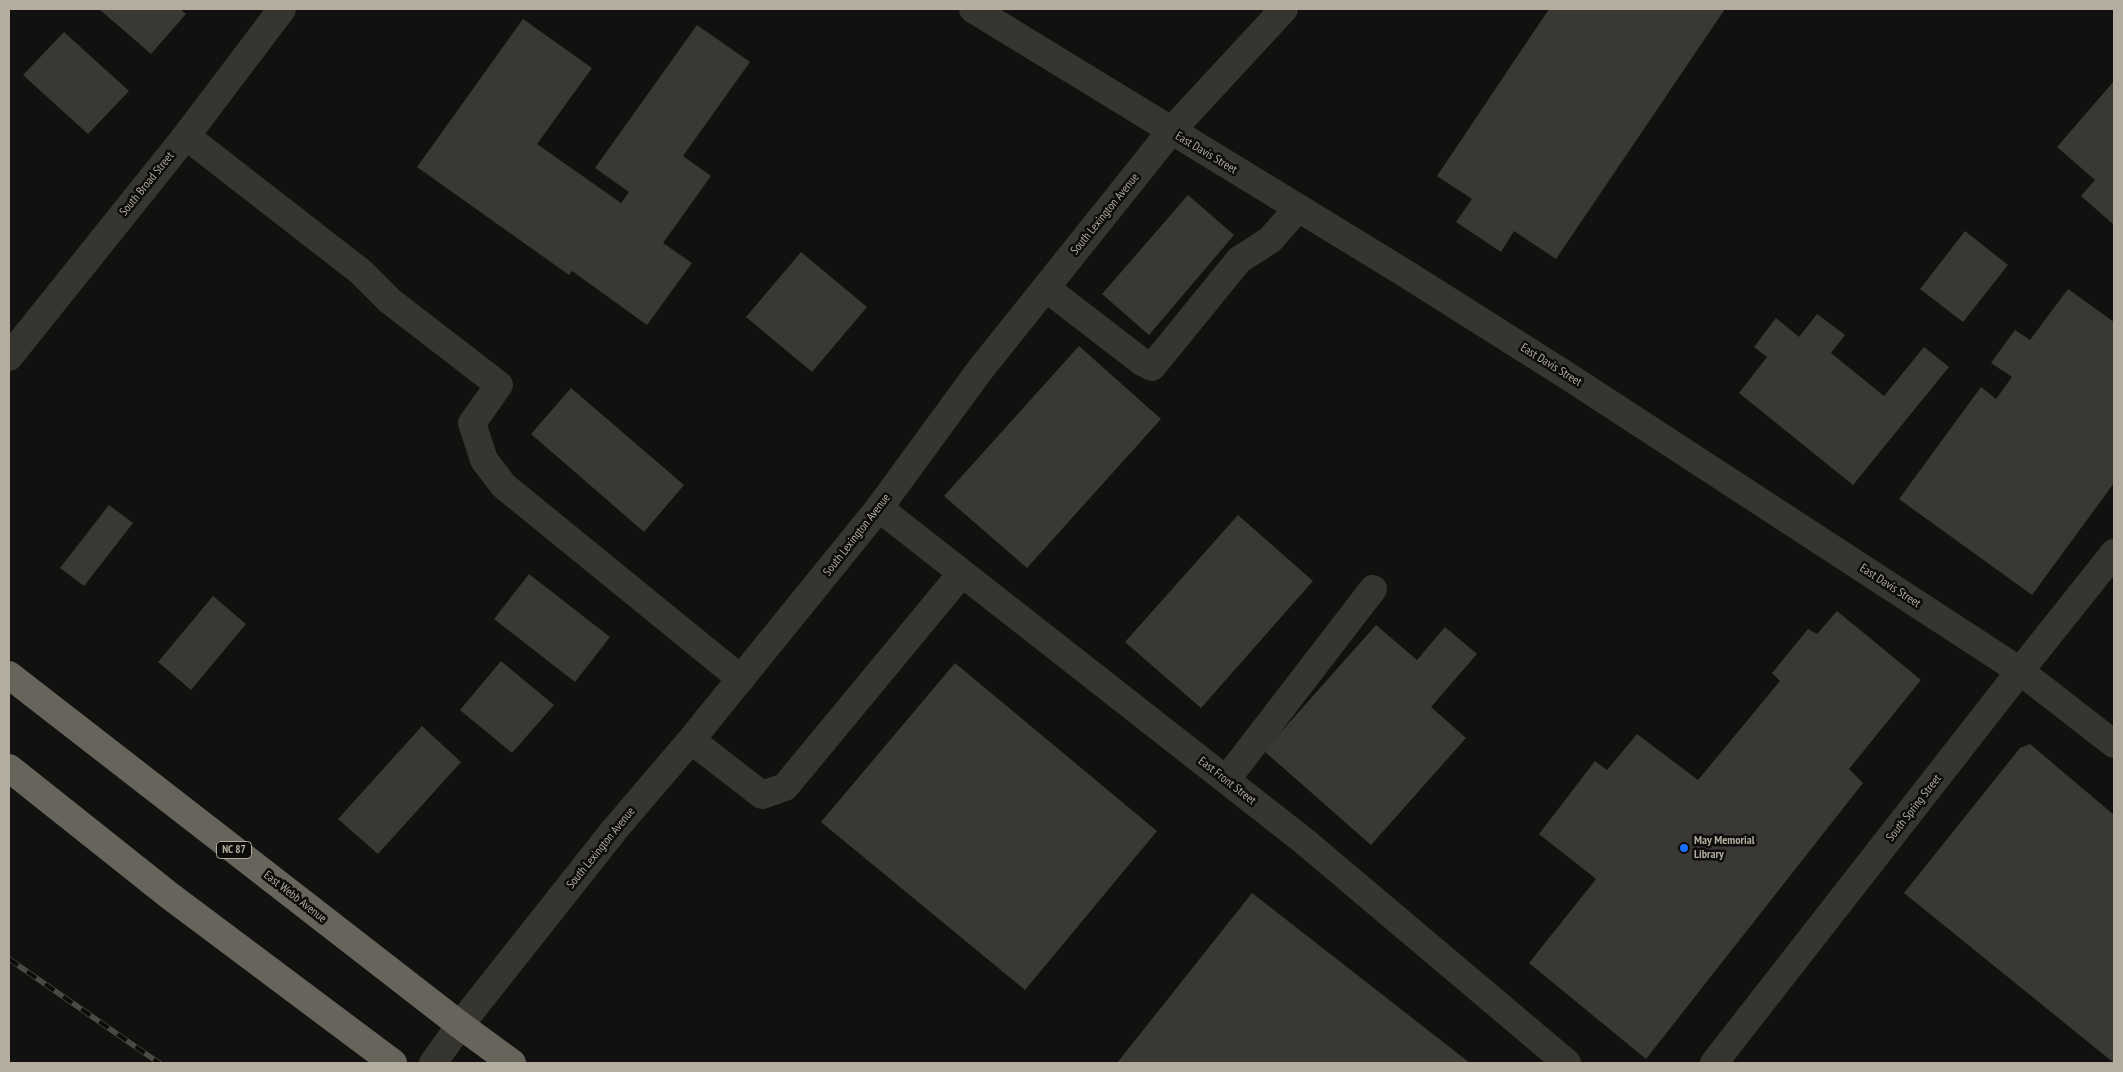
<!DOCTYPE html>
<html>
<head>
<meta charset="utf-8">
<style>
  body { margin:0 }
  #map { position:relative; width:2123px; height:1072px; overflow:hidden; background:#11110f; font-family:"PT Sans Narrow",sans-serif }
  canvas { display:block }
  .frame { position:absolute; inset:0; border:10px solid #b3ac9f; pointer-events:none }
</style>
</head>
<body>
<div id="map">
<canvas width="2123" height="1072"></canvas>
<div class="frame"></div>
</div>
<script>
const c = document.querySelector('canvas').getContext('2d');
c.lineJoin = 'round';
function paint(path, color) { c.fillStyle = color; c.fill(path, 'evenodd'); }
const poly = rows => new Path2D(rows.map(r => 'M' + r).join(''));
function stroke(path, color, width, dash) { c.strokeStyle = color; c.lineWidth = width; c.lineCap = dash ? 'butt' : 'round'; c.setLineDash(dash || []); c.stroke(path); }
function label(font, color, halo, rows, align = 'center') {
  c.font = font + ' "PT Sans Narrow",sans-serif'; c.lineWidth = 5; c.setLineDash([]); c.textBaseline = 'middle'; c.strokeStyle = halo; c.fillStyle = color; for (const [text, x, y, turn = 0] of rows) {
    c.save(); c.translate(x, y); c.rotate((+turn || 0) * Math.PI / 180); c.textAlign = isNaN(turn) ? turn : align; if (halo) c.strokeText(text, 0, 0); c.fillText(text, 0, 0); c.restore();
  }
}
paint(poly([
  [99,9,180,9,186,14,151,54],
  [1549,9,1725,9,1556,259,1514,231,1501,252,1456,222,1472,199,1437,176],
  [523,19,592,68,537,144,621,203,629,192,595,168,697,25,750,62,683,156,711,176,663,243,692,263,647,325,572,271,569,275,417,167],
  [64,32,129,91,88,134,23,75],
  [2114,81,2114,225,2081,196,2095,180,2057,147],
  [1188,195,1234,235,1149,335,1102,294],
  [1965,231,2008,265,1963,322,1920,289],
  [801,252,867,307,812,372,746,317],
  [2068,289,2114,322,2114,483,2032,595,1899,499,1981,387,1996,399,2012,377,1991,363,2015,330,2030,340],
  [1817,314,1845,335,1831,353,1884,396,1924,347,1949,367,1853,485,1739,393,1767,357,1754,347,1776,318,1799,337],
  [1079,346,1161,419,1027,568,944,496],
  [571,388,684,485,644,532,531,434],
  [109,505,133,523,84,586,60,568],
  [1238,515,1313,581,1201,708,1125,642],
  [529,574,610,637,575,682,494,619],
  [213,596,246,624,191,690,158,662],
  [1837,611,1921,680,1849,769,1863,783,1646,1059,1529,963,1596,879,1539,834,1595,761,1607,770,1637,734,1698,780,1780,681,1772,673,1808,629,1817,634],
  [1376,625,1417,660,1445,627,1477,654,1431,707,1466,738,1371,845,1264,751],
  [501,661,554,705,512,753,460,710],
  [955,663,1157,831,1025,990,821,822],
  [422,726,461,762,378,854,338,819],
  [2030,744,2114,815,2114,1063,1904,893,2020,748],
  [1252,893,1470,1063,1117,1063]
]), '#393834');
stroke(poly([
  [973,9,1403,272,1566,375,2020,671,2114,744],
  [186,136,361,272,390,301,499,385,472,423,484,460,504,486,741,679],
  [1046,288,1142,362,1152,367,1239,260,1270,240,1298,208],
  [9,357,186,136,282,9],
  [879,508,1304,841,1567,1063],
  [691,740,762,795,785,787,962,573],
  [1226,780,1373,589],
  [433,1063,460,1025,615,829,691,740,879,508,980,370,1171,131,1284,9],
  [1714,1063,2020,671,2114,553]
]), '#363530', 28);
stroke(poly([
  [9,675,460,1025,512,1063],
  [9,768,170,896,393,1063]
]), '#67645c', 28);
const rail = poly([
  [9,959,159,1063]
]);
stroke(rail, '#4b4943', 5.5);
stroke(rail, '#0c0c0a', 4, [11]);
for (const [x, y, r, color] of [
  [1684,848,5,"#1a70fe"]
]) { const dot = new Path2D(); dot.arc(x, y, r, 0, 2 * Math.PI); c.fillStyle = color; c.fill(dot); stroke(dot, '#0c0c0a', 2); }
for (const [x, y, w] of [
  [234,850,35]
]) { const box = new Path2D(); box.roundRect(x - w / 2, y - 8.5, w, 17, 4); c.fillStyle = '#0c0c0a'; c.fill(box); stroke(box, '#b3ac9f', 1); }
label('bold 11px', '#b3ac9f', null, [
  ["NC 87",234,850]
]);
label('12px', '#b3ac9f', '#0c0c0a', [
  ["East Davis Street",1206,153,31],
  ["South Broad Street",147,184,-51],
  ["South Lexington Avenue",1105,214,-51],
  ["East Davis Street",1551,365,32],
  ["South Lexington Avenue",857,535,-52],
  ["East Davis Street",1890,586,33],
  ["East Front Street",1227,781,38],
  ["South Spring Street",1914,808,-52],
  ["South Lexington Avenue",601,848,-51],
  ["East Webb Avenue",295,897,38]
]);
label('bold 12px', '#b3ac9f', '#0c0c0a', [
  ["May Memorial",1694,841],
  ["Library",1694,855]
], 'left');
</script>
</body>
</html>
